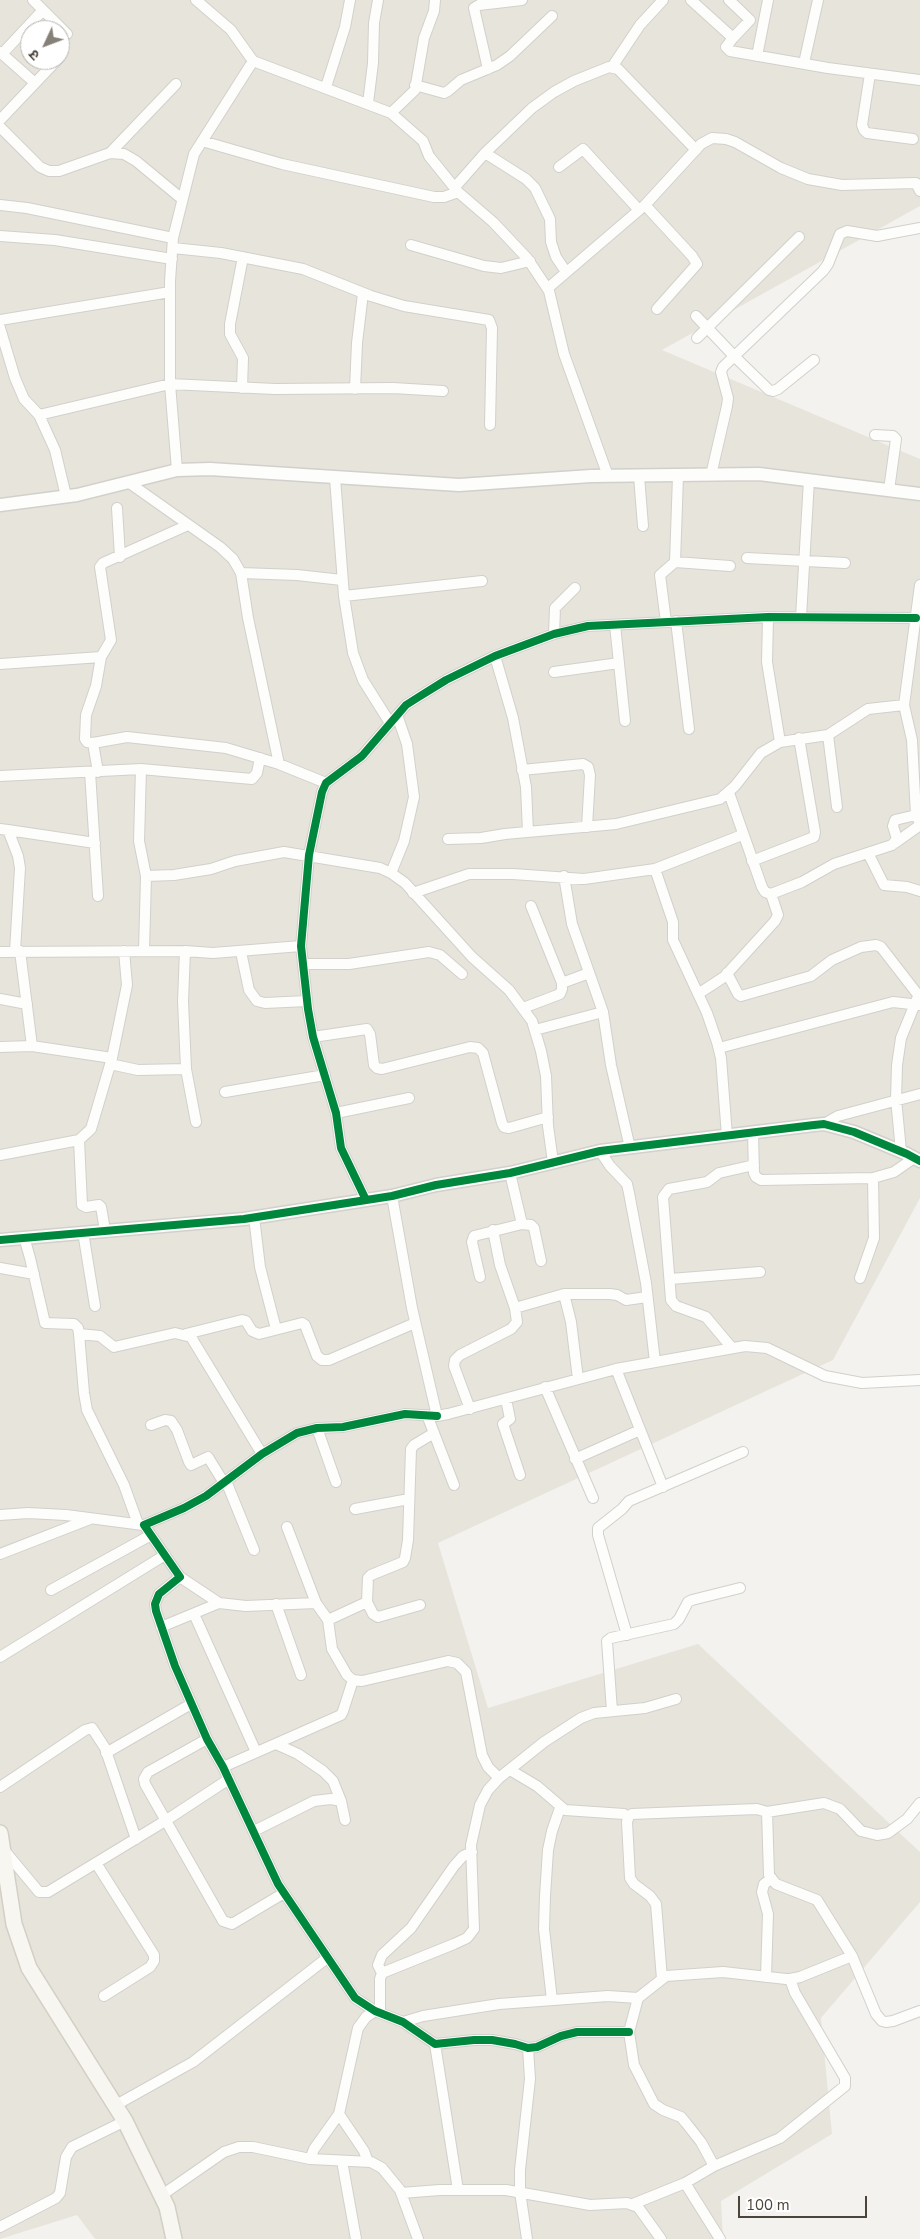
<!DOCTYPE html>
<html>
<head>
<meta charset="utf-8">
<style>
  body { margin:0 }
  #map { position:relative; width:920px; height:2239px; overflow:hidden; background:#f4f2ee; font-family:"Nunito Sans","Noto Sans Devanagari",sans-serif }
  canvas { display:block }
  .north { position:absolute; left:20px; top:20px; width:50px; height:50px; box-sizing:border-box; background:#fff; border:1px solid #b7b4b0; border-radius:50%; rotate:227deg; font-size:14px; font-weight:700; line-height:20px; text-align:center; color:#4b4439 }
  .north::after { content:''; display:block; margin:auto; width:18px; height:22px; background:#868178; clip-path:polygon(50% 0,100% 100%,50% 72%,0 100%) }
  .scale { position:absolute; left:738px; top:2196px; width:129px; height:22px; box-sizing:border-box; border:2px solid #4b4439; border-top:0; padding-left:6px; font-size:15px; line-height:18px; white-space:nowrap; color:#4b4439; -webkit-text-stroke:4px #fff; paint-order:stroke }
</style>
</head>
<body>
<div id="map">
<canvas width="920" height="2239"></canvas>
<div class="north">उ</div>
<div class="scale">100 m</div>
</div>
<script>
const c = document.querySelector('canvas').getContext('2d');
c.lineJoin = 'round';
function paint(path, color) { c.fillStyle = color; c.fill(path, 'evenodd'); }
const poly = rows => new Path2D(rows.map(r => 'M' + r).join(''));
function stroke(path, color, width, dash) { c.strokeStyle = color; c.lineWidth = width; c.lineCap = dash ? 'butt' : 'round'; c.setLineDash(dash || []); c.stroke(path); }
paint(poly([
  [0,0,920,0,920,206,662,350,920,459,920,1198,833,1360,438,1543,488,1708,698,1644,920,1852,920,1902,821,2018,832,2134,721,2201,723,2239,95,2239,77,2215,0,2239],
  [30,30,60,30,60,60,30,60]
]), '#e7e4dc');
const minor = poly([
  [33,0,67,34],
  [196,0,231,30,253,61,391,113,423,141,429,156,458,192,493,222,527,258,549,291,564,354,608,476],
  [691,0,733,38,726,47,730,51,828,68,920,80],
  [729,0,750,20,733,38],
  [0,52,35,83],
  [2,54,43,10],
  [757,56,768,0],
  [804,63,818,0],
  [612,67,640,25,663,0],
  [488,69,474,8,479,5,522,0],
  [870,74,862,125,864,130,867,133,913,139],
  [415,85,444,93,448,91,461,80,497,65,510,56,552,16],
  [326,87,345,27,350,0],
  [368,103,373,63,374,23,378,0],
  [391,113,415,90,424,38,434,11,435,0],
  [0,120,56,61],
  [0,127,40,167,49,171,59,171,110,153,124,154,136,161,182,199],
  [202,141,282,164,434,197,444,197,458,192],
  [110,153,176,84],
  [485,153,526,179,535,188,550,219,551,242,556,257,566,272],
  [559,167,583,149,639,210],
  [455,187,485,153,532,108,554,92,574,81,609,67,618,69,696,150],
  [0,205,27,208,173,238],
  [645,205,701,144,712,138,726,139,735,142,781,168,808,179,842,185,916,183,920,191],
  [0,236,55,240,172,259],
  [411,245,484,266,501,268,530,261],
  [173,248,221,253,303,269,371,296,404,306,489,320,492,328,490,425],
  [548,288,645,205,692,256,697,264,657,309],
  [696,316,734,356,769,390,773,391,778,389,814,360],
  [0,320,170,292],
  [0,328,15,378,24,399,39,415,55,450,66,496],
  [697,338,799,237],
  [242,388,243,358,230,334,230,324,243,257],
  [355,389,357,343,363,293],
  [39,415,170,384,275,389,393,388,443,391],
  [875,435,893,436,896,439,889,490],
  [177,470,170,384,170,281,173,238,194,154,253,61],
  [711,475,727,406,728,398,721,372,723,367,823,271,828,264,840,234,847,231,877,236,920,228],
  [639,476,643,526],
  [335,478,344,596,353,653,363,680,390,723],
  [128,482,220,547,233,559,241,573,248,618,279,764],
  [117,508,120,557],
  [747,558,845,563],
  [675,562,730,566],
  [241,573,297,575,342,580],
  [920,585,904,705,912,740,916,815,920,823],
  [344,596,482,581],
  [768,617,767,662,780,742],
  [801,617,809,480],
  [676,621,689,729],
  [666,622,660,575,675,562,678,476],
  [615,625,625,721],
  [554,634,555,608,575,588],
  [495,656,513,718,526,787,528,832],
  [0,664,101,657],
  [554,672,619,663],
  [828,735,837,807],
  [93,743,87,742,85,739,86,715,96,686,101,657,111,640,100,567,103,563,188,525],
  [141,769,139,841,146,876,144,951],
  [522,770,583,764,588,767,590,775,587,827],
  [90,772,98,896],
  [98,772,93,743,127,737,226,748,279,764,326,783],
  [0,776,141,769,252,779,257,773,260,758],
  [729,793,762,887,765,892,771,894,802,882,834,864,892,845,897,839,893,826,895,820,916,815],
  [0,829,8,830,18,856,20,868,15,951],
  [8,830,95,843],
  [448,839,481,838,505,834,616,824,720,799,735,786,761,753,780,742,828,735,868,709,904,705],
  [895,843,920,825],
  [868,853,884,885,907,887,920,891],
  [752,861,814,837,815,832,799,738],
  [655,869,673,922,673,940,707,1013,717,1042,721,1058,727,1136],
  [391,873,404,841,414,797,407,744,397,715],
  [146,876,174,875,211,869,235,861,284,852,380,868,391,873,405,883,472,957,509,990,532,1021,541,1051,546,1076,548,1126,553,1162],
  [564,876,572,924,603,1012],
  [413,893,469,874,513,874,584,879,655,869,742,835],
  [20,951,32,1046],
  [185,951,183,1001,186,1069],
  [0,952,185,951,213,953,301,946],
  [241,952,249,990,257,1001,265,1003,307,1001],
  [303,964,349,964,429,952,440,955,462,974],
  [727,973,738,994,741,996,811,976,832,960,861,947,876,945,881,947,919,996],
  [562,983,589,973],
  [698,994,724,977,775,921,778,915,771,894],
  [0,999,27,1004],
  [523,1008,560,994,562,989,562,983,531,906],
  [535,1030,603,1012,611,1065,630,1148],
  [313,1037,367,1029,370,1034,374,1065,377,1068,382,1069,470,1047,478,1048,483,1053,502,1123,504,1127,509,1128,548,1117],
  [0,1047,32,1046,112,1058],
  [719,1048,893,1002,920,1005],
  [110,1064,138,1070,186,1069,196,1122],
  [225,1092,325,1075],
  [336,1113,409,1098],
  [824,1124,838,1116,920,1094],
  [753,1133,754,1173,756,1177,761,1180,873,1178,894,1172,914,1158],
  [600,1151,610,1166,627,1184,629,1193,646,1283,655,1362],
  [901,1151,896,1099,897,1065,901,1038,917,999],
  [0,1155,79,1140],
  [510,1173,522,1224,531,1225,534,1228,541,1261],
  [392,1196,412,1308,437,1416,448,1414,616,1369,745,1346,767,1348,825,1376,862,1383,920,1380],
  [366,1200,341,1148,336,1113,313,1037,308,1009,301,946,309,855,322,792,326,783,362,756,406,705,417,698,446,680,495,656,554,634,588,626,768,617,916,618],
  [254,1217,260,1267,276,1329],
  [105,1230,101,1207,99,1205,86,1207,82,1205,79,1140,91,1129,112,1058,127,985,124,951],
  [83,1232,95,1306],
  [24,1237,30,1258,45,1323,74,1324,78,1328,79,1334,100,1336,114,1347,175,1333,191,1337,262,1454],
  [0,1268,34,1274],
  [480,1277,472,1242,474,1236,522,1224],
  [860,1278,874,1238,873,1178],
  [670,1279,760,1272],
  [564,1294,571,1322,578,1379],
  [515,1308,564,1294,610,1294,617,1295,626,1300,647,1297],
  [79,1334,84,1393,87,1410,124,1485,138,1524],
  [186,1334,242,1320,246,1321,252,1331,259,1334,302,1323,305,1325,317,1356,322,1360,329,1360,415,1323],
  [732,1348,706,1317,676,1306,671,1300,663,1197,669,1189,707,1182,719,1173,754,1165],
  [616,1369,663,1487],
  [545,1387,593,1498],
  [506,1399,510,1419,503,1424,520,1475],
  [470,1409,454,1366,455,1360,460,1355,511,1329,517,1322,515,1308,500,1265,493,1230],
  [427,1415,454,1485],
  [437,1416,405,1414,343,1427,317,1428,297,1433,262,1454,206,1496,184,1508,144,1525,180,1577,159,1594,155,1604,156,1611,175,1666,207,1739,223,1767,278,1884,355,1998,375,2011,403,2022,435,2044,474,2040,492,2040,515,2044,528,2048,537,2047,561,2036,577,2032,629,2032],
  [151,1425,165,1420,171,1421,177,1430,189,1462,191,1465,208,1457,224,1483],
  [317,1428,336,1482],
  [575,1459,640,1430],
  [226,1481,254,1550],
  [355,1509,409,1499],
  [0,1515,28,1513,66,1515,143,1525],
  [287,1527,316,1603],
  [0,1554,90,1519],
  [180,1577,219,1603,246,1606,316,1603,328,1620,332,1649,347,1675,353,1680,362,1681,448,1661,457,1663,466,1672,482,1755,488,1767,499,1778,488,1790,480,1805,471,1845,474,1929,467,1938,454,1944,382,1973,380,1979,380,2013],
  [51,1590,151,1535],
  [367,1602,373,1614,378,1617,420,1605],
  [276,1604,301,1675],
  [194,1614,256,1752],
  [328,1620,367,1602,368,1578,371,1575,403,1562,405,1558,408,1540,411,1449,414,1445,434,1433],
  [161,1627,219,1603],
  [627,1635,598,1535,598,1528,622,1509,629,1501,743,1452],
  [0,1657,165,1555],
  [612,1711,607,1641,611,1638,674,1624,679,1619,688,1602,692,1600,740,1588],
  [207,1739,148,1772,144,1779,145,1784,223,1921,232,1924,284,1893],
  [276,1744,298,1754,323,1771,333,1781,341,1801,345,1820],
  [106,1753,191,1704],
  [223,1767,341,1715,343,1711,353,1680],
  [510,1770,537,1786,565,1810,624,1814,628,1818],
  [499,1778,544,1742,581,1718,594,1713,645,1708,676,1699],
  [0,1787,85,1730,92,1728,105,1748,136,1839],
  [767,1812,824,1803,840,1809,861,1831,877,1835,888,1833,907,1819,920,1803],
  [254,1831,314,1801,331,1799,341,1801],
  [4,1850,39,1892,48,1892,165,1821,229,1779],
  [96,1863,154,1955,154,1961,150,1967,104,1996],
  [382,1973,378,1965,382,1955,411,1928,454,1866,463,1856,472,1852],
  [766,1977,768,1914,762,1892,764,1884,771,1879],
  [662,1979,656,1904,650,1896,634,1884,630,1878,627,1822,629,1816,632,1814,757,1809,767,1812,769,1875,776,1884,817,1900,852,1956],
  [790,1979,795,1993,845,2078,845,2086,780,2138,714,2166,701,2142,686,2123,681,2117,663,2110,654,2104,634,2065,629,2032,638,1998,666,1976,723,1972,786,1979,790,1979,800,1977,852,1956,876,2014,882,2021,886,2022,893,2021,920,2011],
  [552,2000,544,1929,545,1896,548,1850,552,1831,560,1808],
  [403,2022,423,2016,499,2004,608,1996,638,1998],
  [435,2044,458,2190],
  [116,2105,193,2062,327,1958],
  [310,2159,314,2149,339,2114],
  [342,2161,356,2239],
  [368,2162,364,2151,339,2114,358,2028,366,2017,375,2011],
  [685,2183,720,2239],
  [401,2193,440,2190,506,2190,590,2205,627,2203,638,2207,661,2239],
  [162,2195,224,2152,239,2147,253,2147,310,2159,371,2162,382,2168,400,2190,418,2239],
  [633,2204,685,2183,714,2166],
  [0,2227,56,2198,60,2193,66,2157,72,2147,125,2121],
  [527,2239,520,2192,520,2170,530,2079,528,2048]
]);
const tertiary = poly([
  [0,505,77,495,177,470,210,469,459,485,591,476,759,474,920,494],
  [0,1240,244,1219,392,1196,436,1185,510,1173,600,1151,814,1125,824,1124,854,1132,907,1154,920,1161]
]);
const secondary = poly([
  [0,1833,14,1924,29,1968,125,2121,167,2207,174,2239]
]);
stroke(minor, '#d2d0cb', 12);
stroke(tertiary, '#d2d0cb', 15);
stroke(secondary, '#d3cfc5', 18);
stroke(minor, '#fdfdfc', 10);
stroke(tertiary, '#fdfdfc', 12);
stroke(secondary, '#f7f6f1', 15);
stroke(poly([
  [366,1200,341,1148,336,1113,313,1037,308,1009,301,946,309,855,322,792,326,783,362,756,406,705,417,698,446,680,495,656,554,634,588,626,768,617,916,618],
  [0,1240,244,1219,392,1196,436,1185,510,1173,600,1151,814,1125,824,1124,854,1132,907,1154,920,1161],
  [437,1416,405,1414,343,1427,317,1428,297,1433,262,1454,206,1496,184,1508,144,1525,180,1577,159,1594,155,1604,156,1611,175,1666,207,1739,223,1767,278,1884,355,1998,375,2011,403,2022,435,2044,474,2040,492,2040,515,2044,528,2048,537,2047,561,2036,577,2032,629,2032]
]), '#00873e', 8);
</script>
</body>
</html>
